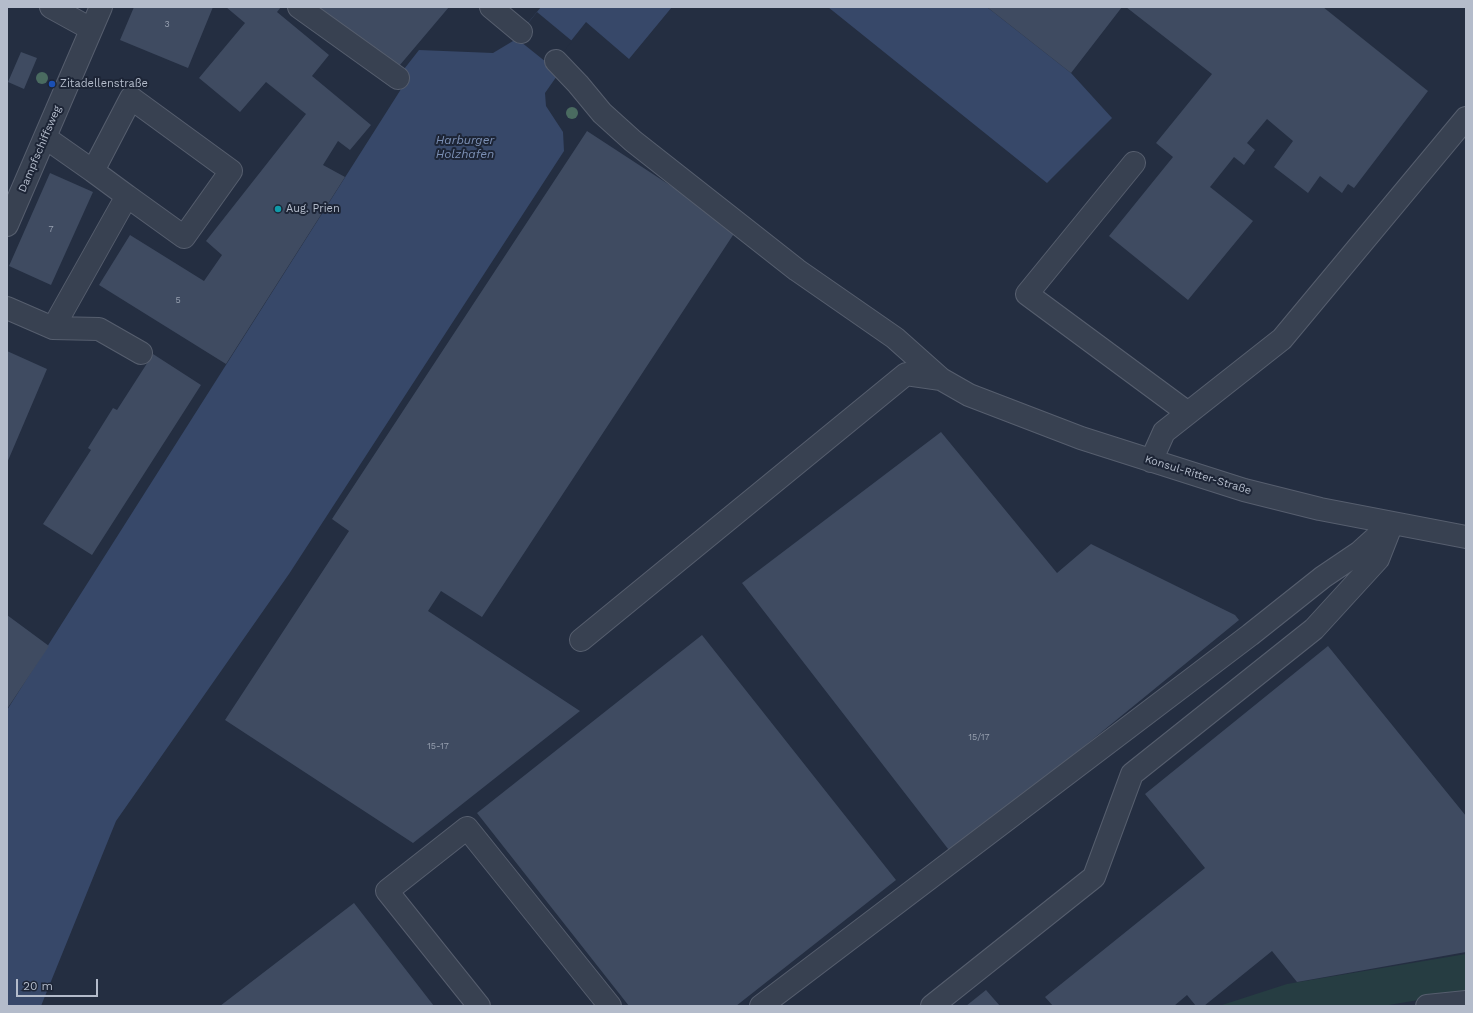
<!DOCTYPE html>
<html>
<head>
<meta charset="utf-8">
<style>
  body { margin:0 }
  #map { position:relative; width:1473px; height:1013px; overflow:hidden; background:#242e41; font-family:"Work Sans",sans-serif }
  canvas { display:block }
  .frame { position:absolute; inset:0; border:8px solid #b4bccb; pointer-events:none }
  .scale { position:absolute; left:16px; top:979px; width:82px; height:18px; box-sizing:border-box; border:2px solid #b4bccb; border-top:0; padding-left:5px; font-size:12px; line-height:14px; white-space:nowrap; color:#b4bccb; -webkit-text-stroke:3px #1d2536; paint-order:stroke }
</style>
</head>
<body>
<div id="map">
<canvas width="1473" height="1013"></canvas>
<div class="frame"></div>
<div class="scale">20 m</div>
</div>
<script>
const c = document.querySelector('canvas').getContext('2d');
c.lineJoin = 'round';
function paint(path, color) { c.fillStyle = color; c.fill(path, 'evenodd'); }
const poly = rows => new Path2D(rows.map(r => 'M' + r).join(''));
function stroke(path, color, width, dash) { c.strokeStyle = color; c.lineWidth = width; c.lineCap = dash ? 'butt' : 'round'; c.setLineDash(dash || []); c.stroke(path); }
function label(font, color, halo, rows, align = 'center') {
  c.font = font + ' "Work Sans",sans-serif'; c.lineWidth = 4; c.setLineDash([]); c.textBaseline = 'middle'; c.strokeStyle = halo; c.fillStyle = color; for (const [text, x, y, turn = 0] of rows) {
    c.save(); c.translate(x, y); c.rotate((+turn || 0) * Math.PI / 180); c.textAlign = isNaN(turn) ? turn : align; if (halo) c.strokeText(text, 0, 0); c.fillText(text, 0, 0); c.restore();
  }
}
paint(poly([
  [1466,954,1466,992,1383,1006,1219,1006,1287,984]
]), '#263d42');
paint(poly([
  [541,7,672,7,629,59,586,22,551,66,559,73,545,93,546,106,563,132,564,151,289,574,116,821,41,1006,7,1006,7,710,403,86,401,73,419,50,493,53,513,41],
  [828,7,987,7,1071,73,1112,118,1047,183]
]), '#374869');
paint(poly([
  [537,12,572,41,551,66,516,38]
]), '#242e41');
paint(poly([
  [134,7,213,7,188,68,120,40],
  [226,7,281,7,277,12,329,55,312,76,371,125,350,150,338,141,323,165,345,177,226,364,99,285,130,235,204,281,222,255,206,241,306,114,266,82,240,112,199,78,245,23],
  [316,7,449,7,394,72],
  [987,7,1122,7,1071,73],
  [1126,7,1323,7,1428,91,1354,188,1348,184,1342,193,1320,176,1308,193,1274,167,1293,141,1267,119,1247,143,1255,150,1244,165,1234,157,1210,187,1253,221,1188,300,1109,236,1173,157,1156,143,1212,74],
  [21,52,37,58,24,89,8,82],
  [587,131,737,229,482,617,441,591,428,611,580,711,413,843,225,720,349,531,332,519],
  [50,173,93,192,51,285,9,266],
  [7,351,47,369,7,463],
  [153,354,201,385,92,555,43,524,91,450,88,448,113,408,117,410],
  [941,432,1057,573,1091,544,1235,615,1239,620,952,854,742,583],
  [7,615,49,646,7,709],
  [702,635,896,880,736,1006,629,1006,477,813],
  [1328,646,1466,816,1466,952,1297,982,1272,951,1204,1006,1196,1006,1187,995,1174,1006,1053,1006,1045,997,1205,868,1145,794],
  [354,903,434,1006,220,1006],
  [986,990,1000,1006,966,1006]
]), '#3f4b61');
const minor = poly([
  [51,7,91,29],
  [299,7,398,78],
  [491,7,521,32],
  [556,61,578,84,602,113,633,141,797,270,895,338,941,379,969,395,1081,438,1244,490,1320,509,1466,537],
  [46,138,93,171],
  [1134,163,1027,294,1188,413],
  [7,225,101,7],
  [7,308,53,328,99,329,141,353],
  [53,328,127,196,93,171,131,98,231,171,184,237,127,196],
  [1151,461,1164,432,1282,339,1466,118],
  [581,640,906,374,941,379],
  [479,1006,387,891,467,828,610,1006],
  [761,1006,1250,635,1323,577,1360,552,1392,523],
  [932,1006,1094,877,1132,774,1314,629,1378,559,1391,526],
  [1427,1006,1466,1002]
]);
stroke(minor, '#565e6e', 24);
stroke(minor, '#384151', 22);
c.fillStyle = '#4a6b60';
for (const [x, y] of [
  [42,78],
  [572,113]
]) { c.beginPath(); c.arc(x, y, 6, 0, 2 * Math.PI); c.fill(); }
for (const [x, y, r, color] of [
  [52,84,4,"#1a4fb4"],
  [278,209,4,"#0f9aa8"]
]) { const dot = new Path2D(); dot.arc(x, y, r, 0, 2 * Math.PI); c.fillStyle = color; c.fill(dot); stroke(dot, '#1d2536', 1.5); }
label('9px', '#97a0b0', null, [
  ["3",167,24],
  ["7",51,229],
  ["5",178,300],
  ["15/17",979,737],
  ["15-17",438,746]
]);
label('11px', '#b4bccb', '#1d2536', [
  ["Zitadellenstraße",60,84],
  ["Aug. Prien",286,209]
], 'left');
label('11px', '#b4bccb', '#1d2536', [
  ["Dampfschiffsweg",40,149,-67],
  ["Konsul-Ritter-Straße",1198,475,17]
]);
label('italic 12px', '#7b8fb4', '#1d2536', [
  ["Harburger",465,140],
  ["Holzhafen",465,154]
]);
</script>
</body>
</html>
